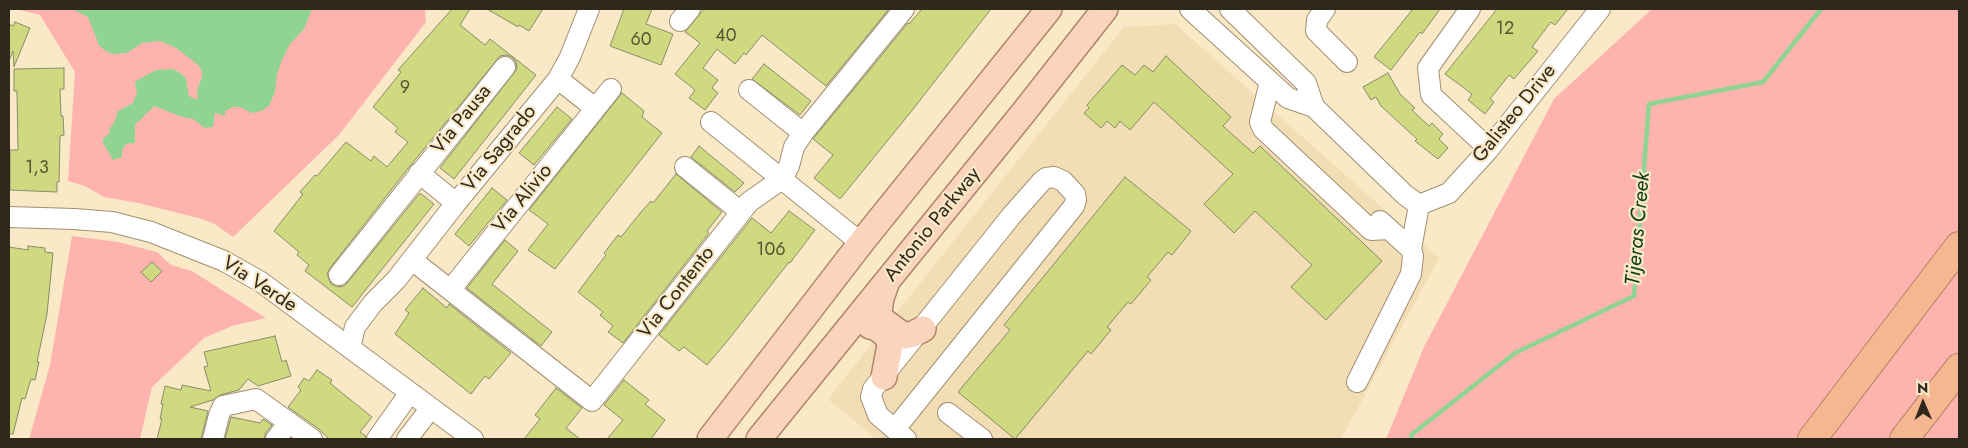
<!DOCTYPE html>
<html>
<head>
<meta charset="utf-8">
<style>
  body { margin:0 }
  #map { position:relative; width:1968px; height:448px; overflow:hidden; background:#fae9c7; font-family:Jost,sans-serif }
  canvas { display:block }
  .frame { position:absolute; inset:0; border:10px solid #2f281c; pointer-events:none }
  .north { position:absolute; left:1898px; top:378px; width:50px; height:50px; -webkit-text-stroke:4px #fae9c7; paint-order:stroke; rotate:359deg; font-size:14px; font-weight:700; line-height:20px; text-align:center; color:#2f281c }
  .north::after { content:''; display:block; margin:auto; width:18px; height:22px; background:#2f281c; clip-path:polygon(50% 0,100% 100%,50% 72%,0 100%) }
</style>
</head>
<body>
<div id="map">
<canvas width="1968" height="448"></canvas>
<div class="frame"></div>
<div class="north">N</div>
</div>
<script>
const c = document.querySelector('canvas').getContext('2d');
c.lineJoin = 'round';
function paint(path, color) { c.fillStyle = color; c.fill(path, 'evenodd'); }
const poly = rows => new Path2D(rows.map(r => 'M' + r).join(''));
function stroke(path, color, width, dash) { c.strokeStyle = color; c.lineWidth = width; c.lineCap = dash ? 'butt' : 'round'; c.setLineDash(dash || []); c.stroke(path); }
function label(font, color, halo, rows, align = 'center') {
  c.font = font + ' Jost,sans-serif'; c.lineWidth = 4.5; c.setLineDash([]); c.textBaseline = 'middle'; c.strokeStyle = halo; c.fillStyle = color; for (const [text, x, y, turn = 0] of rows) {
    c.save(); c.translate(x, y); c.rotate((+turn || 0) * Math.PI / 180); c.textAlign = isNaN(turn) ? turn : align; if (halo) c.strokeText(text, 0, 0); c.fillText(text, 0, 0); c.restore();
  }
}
paint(poly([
  [1175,24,1439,258,1341,439,876,439,828,399,1124,27]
]), '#f2ddb4');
paint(poly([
  [16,9,425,9,426,22,339,135,233,237,213,223,198,218,138,203,104,197,85,186,68,181,75,72,40,15],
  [1652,9,1959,9,1959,439,1386,439,1424,347,1554,99],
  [72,236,118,242,157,252,171,265,192,271,266,318,232,326,204,338,152,387,140,439,29,439,50,365]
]), '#feb3af');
paint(poly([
  [72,9,312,9,304,29,290,44,282,60,277,74,275,92,269,106,261,111,252,113,240,107,233,107,225,111,225,116,215,113,213,127,205,128,193,119,182,117,154,106,135,125,135,143,126,144,122,150,122,157,113,160,103,143,103,139,110,133,109,129,114,123,118,111,133,103,137,92,135,85,136,81,156,70,172,69,179,72,186,78,189,96,195,99,198,98,197,90,202,77,202,72,199,66,192,60,176,48,160,41,142,43,127,53,112,54,104,50,99,45,88,17]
]), '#90d491');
stroke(poly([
  [1412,439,1411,435,1515,353,1634,296,1649,104,1763,82,1821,9]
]), '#90d491', 4.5);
const building = poly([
  [452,9,470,9,460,25,485,45,490,39,536,75,454,179,440,168,517,69,516,62,512,57,506,55,500,56,410,166,330,268,327,274,331,284,338,287,344,286,348,282,420,193,434,204,352,307,305,271,309,265,297,255,299,252,274,231,303,194,300,192,315,175,317,176,346,142,371,161,374,156,387,167,408,142,395,132,398,128,373,107,401,72,398,70,452,9],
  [487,9,543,9,529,31,519,25,518,27,487,9],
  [624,9,652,9,646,24,673,34,661,65,610,46,624,9],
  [704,9,889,9,826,86,762,35,746,55,744,53,735,64,717,49,703,68,718,80,712,88,718,93,705,110,689,98,695,90,675,74,700,43,685,32,704,9],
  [922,9,991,9,910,113,840,199,814,178,833,155,813,139,908,23,909,24,922,9],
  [1413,9,1440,9,1422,34,1420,32,1391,70,1374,57,1413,9],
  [1497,9,1568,9,1555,25,1551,22,1532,47,1538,51,1514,79,1509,75,1490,99,1494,102,1485,114,1468,100,1472,94,1445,74,1497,9],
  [15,22,30,28,14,67,13,51,9,61,9,24,13,26,15,22],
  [1166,56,1231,117,1223,126,1253,153,1260,146,1382,261,1326,320,1291,287,1312,265,1255,211,1234,233,1204,204,1233,174,1154,102,1130,130,1120,121,1115,128,1107,121,1101,128,1084,113,1089,108,1087,105,1122,65,1135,75,1144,65,1153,72,1166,56],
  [764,64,811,101,800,115,752,79,764,64],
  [64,68,64,89,60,89,61,116,63,116,64,135,60,136,59,182,57,182,57,192,10,190,10,150,18,150,17,91,14,91,14,69,64,68],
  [1388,73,1400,94,1415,108,1412,110,1429,126,1432,123,1443,134,1439,139,1448,148,1438,159,1415,141,1417,139,1381,106,1376,97,1371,100,1363,87,1388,73],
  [622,93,644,111,642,117,662,133,555,269,528,250,548,224,529,210,622,93],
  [557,107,572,119,534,165,519,153,557,107],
  [699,146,744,183,735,192,691,157,699,146],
  [676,174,722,212,707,231,709,233,623,343,608,332,613,326,600,315,603,312,578,292,606,255,604,253,618,235,621,237,641,212,651,201,653,203,676,174],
  [1125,177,1191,231,1172,255,1168,252,1147,277,1151,280,1131,304,1128,302,1107,327,1111,330,1091,354,1088,351,1015,439,958,392,1010,330,1004,325,1125,177],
  [492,188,507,200,469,246,455,234,492,188],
  [789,211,815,230,790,263,789,262,729,339,707,365,684,347,679,351,659,335,752,218,771,233,789,211],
  [505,240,518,251,492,284,552,332,541,346,467,288,505,240],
  [28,246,45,248,45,252,53,253,47,314,37,362,39,362,35,380,31,379,25,399,22,398,13,434,9,434,9,247,28,250,28,246],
  [152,262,162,271,151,282,141,272,152,262],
  [423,288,447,308,449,304,511,353,489,379,485,376,471,394,395,334,409,313,405,310,423,288],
  [275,336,282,362,286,360,291,376,258,386,248,379,239,390,220,395,213,400,190,407,208,411,201,439,157,439,162,419,160,419,163,404,161,404,165,386,181,390,182,385,211,391,204,367,208,366,204,352,275,336],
  [317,370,332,380,330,383,342,393,372,417,360,432,366,436,365,439,329,439,319,429,288,407,301,390,298,387,304,378,309,381,317,370],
  [624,380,649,400,645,404,665,420,651,439,607,439,623,420,604,405,624,380],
  [556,388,582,408,566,428,580,439,524,439,540,419,535,415,556,388],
  [231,417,260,423,263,419,272,425,266,432,264,439,225,439,231,417]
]);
paint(building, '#cfd97f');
stroke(building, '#878c6a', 1);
const minor = poly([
  [1190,9,1288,98,1314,107,1405,195,1419,205],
  [1230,9,1306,83,1314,107],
  [1325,9,1317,20,1316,31,1347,62],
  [1470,9,1428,68,1431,95,1489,149],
  [680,21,690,9],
  [558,79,595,108],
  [1270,82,1260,122,1263,129,1371,230,1389,229],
  [749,90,803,133],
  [711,122,861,243],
  [685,167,741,212],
  [419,173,456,203],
  [1419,205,1449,193,1489,149,1600,9],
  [9,217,74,219,112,222,151,232,224,261,261,282,473,439],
  [1380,221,1411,249],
  [412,260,592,401,749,202,782,179,789,166,794,147,803,133,904,9],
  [339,275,505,67],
  [451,289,611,89],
  [350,348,355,327,373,303,396,280,456,203,558,79,570,57,589,9],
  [1357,382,1411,274,1413,256,1411,249,1419,205],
  [948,413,982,439],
  [895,429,1074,206,1076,200,1075,194,1063,181,1054,177,1046,178,1042,181,1012,215,873,389,871,397,878,415,906,439],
  [213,439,219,415,223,406,256,399,312,439],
  [276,439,289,422],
  [377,439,409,394],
  [407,439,430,409]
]);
const major = poly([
  [886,284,881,298,879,311,881,319,904,336,913,334,923,329],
  [870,326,877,328,887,336,890,345,884,377],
  [710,439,861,243,1049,9],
  [759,439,1024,112,1105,9]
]);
const highway = poly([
  [1812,439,1959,246],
  [1904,439,1959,368]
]);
stroke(minor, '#a19071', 22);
stroke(major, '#b08567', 28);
stroke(highway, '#b08567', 30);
stroke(minor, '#fff', 20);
stroke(major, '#fad4bc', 25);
stroke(highway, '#f6b790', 28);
label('18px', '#575435', null, [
  ["12",1505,30],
  ["40",726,37],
  ["60",641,41],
  ["9",405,89],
  ["1,3",37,169],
  ["106",771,251]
]);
label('20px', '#2f281c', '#fae9c7', [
  ["Galisteo Drive",1515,114,-51],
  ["Via Pausa",462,120,-51],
  ["Via Sagrado",500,149,-51],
  ["Via Alivio",523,199,-51],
  ["Antonio Parkway",933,225,-51],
  ["Via Verde",259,285,33],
  ["Via Contento",677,293,-52]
]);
label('italic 21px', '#0e3e13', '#fae9c7', [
  ["Tijeras Creek",1639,229,-85]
]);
</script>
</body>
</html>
